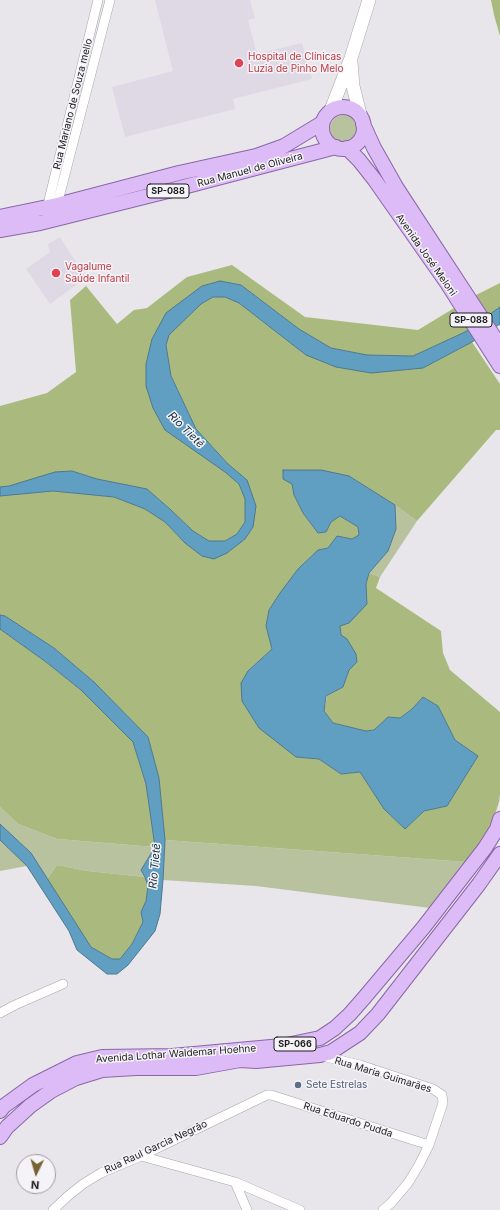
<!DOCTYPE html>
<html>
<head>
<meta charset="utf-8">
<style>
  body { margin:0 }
  #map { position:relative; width:500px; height:1210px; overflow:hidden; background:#e8e6eb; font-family:Inter,sans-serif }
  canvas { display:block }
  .north { position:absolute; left:16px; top:1154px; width:40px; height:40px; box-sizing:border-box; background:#f5f3f8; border:1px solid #9f9da1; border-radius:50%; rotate:185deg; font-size:11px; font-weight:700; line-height:16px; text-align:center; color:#1d1d1e }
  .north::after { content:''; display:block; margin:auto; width:14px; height:18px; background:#776432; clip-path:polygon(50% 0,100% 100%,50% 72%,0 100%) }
</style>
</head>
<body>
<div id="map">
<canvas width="500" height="1210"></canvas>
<div class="north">N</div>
</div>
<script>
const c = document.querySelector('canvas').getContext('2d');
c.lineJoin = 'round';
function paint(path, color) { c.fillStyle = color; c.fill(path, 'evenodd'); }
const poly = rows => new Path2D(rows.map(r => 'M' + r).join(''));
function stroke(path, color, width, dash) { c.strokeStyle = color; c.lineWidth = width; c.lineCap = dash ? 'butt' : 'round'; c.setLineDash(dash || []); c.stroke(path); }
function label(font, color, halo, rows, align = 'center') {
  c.font = font + ' Inter,sans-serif'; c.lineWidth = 3; c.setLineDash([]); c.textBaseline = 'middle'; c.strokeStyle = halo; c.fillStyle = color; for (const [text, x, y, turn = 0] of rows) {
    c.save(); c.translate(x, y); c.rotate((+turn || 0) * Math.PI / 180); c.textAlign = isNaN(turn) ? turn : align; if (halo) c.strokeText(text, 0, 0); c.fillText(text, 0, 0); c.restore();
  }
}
paint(poly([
  [155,0,250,0,255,18,248,20,257,54,302,43,312,79,233,99,235,109,125,137,112,87,173,71],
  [60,237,86,278,50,304,26,269,50,252,48,244]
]), '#ded9e4');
paint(poly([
  '330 129a14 14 0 1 1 28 0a14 14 0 1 1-28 0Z',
  [395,505,417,521,380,577,369,573,388,551,396,529],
  [0,807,18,824,57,839,155,847,141,870,145,877,88,871,57,865,47,879,31,853,0,824],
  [0,840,27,866,0,871],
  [165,840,467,862,430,908,256,886,163,880]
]), '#b8c29f');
paint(poly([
  [491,0,500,0,500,36,494,15],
  [232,265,305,317,418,330,474,296,500,283,500,307,465,332,413,356,367,355,331,348,299,329,241,285,220,281,202,286,146,364,225,472,239,484,245,499,245,522,237,534,225,541,209,541,193,531,171,510,147,489,97,479,72,471,9,486,0,487,0,406,47,393,76,372,70,300,86,286,117,324,134,310,147,308,187,277],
  [213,297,225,297,239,303,306,355,423,368,472,342,500,384,500,430,496,430,417,521,395,505,349,476,292,484,294,495,303,513,318,533,326,532,331,522,340,516,358,527,359,536,352,539,337,536,328,548,318,550,298,569,269,610,266,626,272,649,248,671,296,757,319,759,341,774,360,772,384,809,405,829,424,811,447,806,478,756,455,740,438,706,423,697,412,709,400,718,388,717,374,730,366,731,333,723,324,711,327,696,343,687,349,670,357,662,341,636,340,626,367,604,366,584,369,573,380,577,376,588,441,631,443,653,450,670,500,712,500,794,499,802,490,830,467,862,165,840,159,778,148,737,94,682,54,648,5,616,0,615,0,496,53,491,114,497,145,509,165,522,185,543,227,553,245,539,253,527,247,480,228,464,196,429,171,376,166,344,169,334,201,304],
  [0,629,46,662,81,690,133,741,146,784,155,847,57,839,18,824,0,807],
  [57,865,88,871,145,877,148,886,146,901,141,912,143,922,132,944,120,959,112,959,91,947,47,879]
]), '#aaba7f');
const water = poly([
  [220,281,241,285,299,329,331,348,367,355,413,356,465,332,500,307,500,324,472,342,423,368,371,373,336,367,306,355,239,303,225,297,213,297,201,304,169,335,166,345,171,376,196,429,228,464,247,480,256,506,253,527,245,539,227,553,214,559,202,556,185,543,165,522,145,509,114,497,53,491,0,496,0,487,9,486,55,472,72,471,97,479,147,489,171,510,193,531,209,541,225,541,237,534,245,522,245,499,239,484,225,472,165,430,153,408,146,386,146,364,152,339,166,313,202,286,220,281],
  [283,470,321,470,349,476,395,505,396,529,388,551,369,573,366,584,367,604,349,623,340,626,341,635,347,639,356,654,357,662,349,670,343,687,326,696,324,711,333,723,366,731,374,730,388,717,400,718,412,709,423,697,438,706,455,740,478,756,447,806,424,811,405,829,384,809,360,772,341,774,319,759,296,757,259,728,242,701,241,683,248,671,272,649,266,626,269,610,280,593,298,569,318,550,328,548,337,536,352,539,359,535,358,527,340,516,331,522,326,532,318,533,303,513,294,495,292,484,283,479,283,470],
  [0,615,5,616,54,648,94,682,148,737,159,778,165,840,163,880,160,914,155,931,128,965,117,974,107,974,77,950,69,931,27,866,0,840,0,824,31,853,91,947,112,959,120,959,132,944,143,922,141,912,146,901,148,886,145,877,141,870,155,847,146,784,133,742,81,690,46,662,0,629,0,615]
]);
paint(water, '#609fc1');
stroke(water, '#4c7890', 1);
const street = poly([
  [57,205,110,0],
  [47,208,98,0],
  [0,1013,15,1005,63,984],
  [322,1056,360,1065,433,1089,442,1095,443,1103,429,1145,419,1165,408,1183,391,1203,383,1210],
  [141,1156,235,1182,300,1210],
  [235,1182,247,1210],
  [53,1210,68,1196,83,1184,101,1173,141,1156,267,1095,271,1095,429,1145]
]);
const secondary = poly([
  [351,62,353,86,361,118],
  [331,110,351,58,369,0]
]);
const primary = poly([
  '322 128a21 21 0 1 1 42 0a21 21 0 1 1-42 0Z',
  [363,124,374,148,396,187,500,346],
  [347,148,359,160,374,179,447,283,500,366],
  [0,217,57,205,179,173,256,156,284,146,322,123],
  [0,230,40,223,168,191,336,147],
  [0,1111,4,1106,33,1085,77,1063,102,1057,172,1056,282,1046,320,1038,335,1028,350,1014,364,998,423,928,485,848,497,829,500,819],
  [0,1137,7,1127,30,1106,51,1091,76,1078,102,1070,136,1068,196,1068,240,1060,256,1061,320,1055,331,1052,360,1033,378,1014,479,884,500,854]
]);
stroke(street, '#a7a5a9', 10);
stroke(secondary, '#a7a5a9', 14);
stroke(primary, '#8a66a8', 16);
stroke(street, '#fff', 9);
stroke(secondary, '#fff', 13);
stroke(primary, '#dcbbf7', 14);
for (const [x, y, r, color] of [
  [239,63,5,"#e0444e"],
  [56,273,5,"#e0444e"],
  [298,1085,4,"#5c6f8a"]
]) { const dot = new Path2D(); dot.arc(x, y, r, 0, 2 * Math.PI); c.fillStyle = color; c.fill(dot); stroke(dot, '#f5f3f8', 1.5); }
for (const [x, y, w] of [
  [168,191,42],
  [471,320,42],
  [295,1044,42]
]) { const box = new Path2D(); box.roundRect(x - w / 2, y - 7, w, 14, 3); c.fillStyle = '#f5f3f8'; c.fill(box); stroke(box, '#1d1d1e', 1); }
label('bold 9px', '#1d1d1e', null, [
  ["SP-088",168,191],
  ["SP-088",471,320],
  ["SP-066",295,1044]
]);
label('10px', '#be3a42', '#f5f3f8', [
  ["Hospital de Clínicas",248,57],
  ["Luzia de Pinho Melo",248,69],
  ["Vagalume",65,267],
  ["Saúde Infantil",65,279]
], 'left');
label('10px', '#1d1d1e', '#f5f3f8', [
  ["Rua Mariano de Souza mello",73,104,-76],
  ["Rua Manuel de Oliveira",250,170,-15],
  ["Avenida José Meloni",426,255,55],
  ["Avenida Lothar Waldemar Hoehne",176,1054,-4],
  ["Rua Maria Guimarães",383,1075,17],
  ["Rua Eduardo Pudda",348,1120,18],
  ["Rua Raul Garcia Negrão",156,1147,-25]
]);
label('10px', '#4e5e75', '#f5f3f8', [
  ["Sete Estrelas",306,1085]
], 'left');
label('italic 11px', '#102e3d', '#f5f3f8', [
  ["Rio Tietê",186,430,45],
  ["Rio Tietê",155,866,-85]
]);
</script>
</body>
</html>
